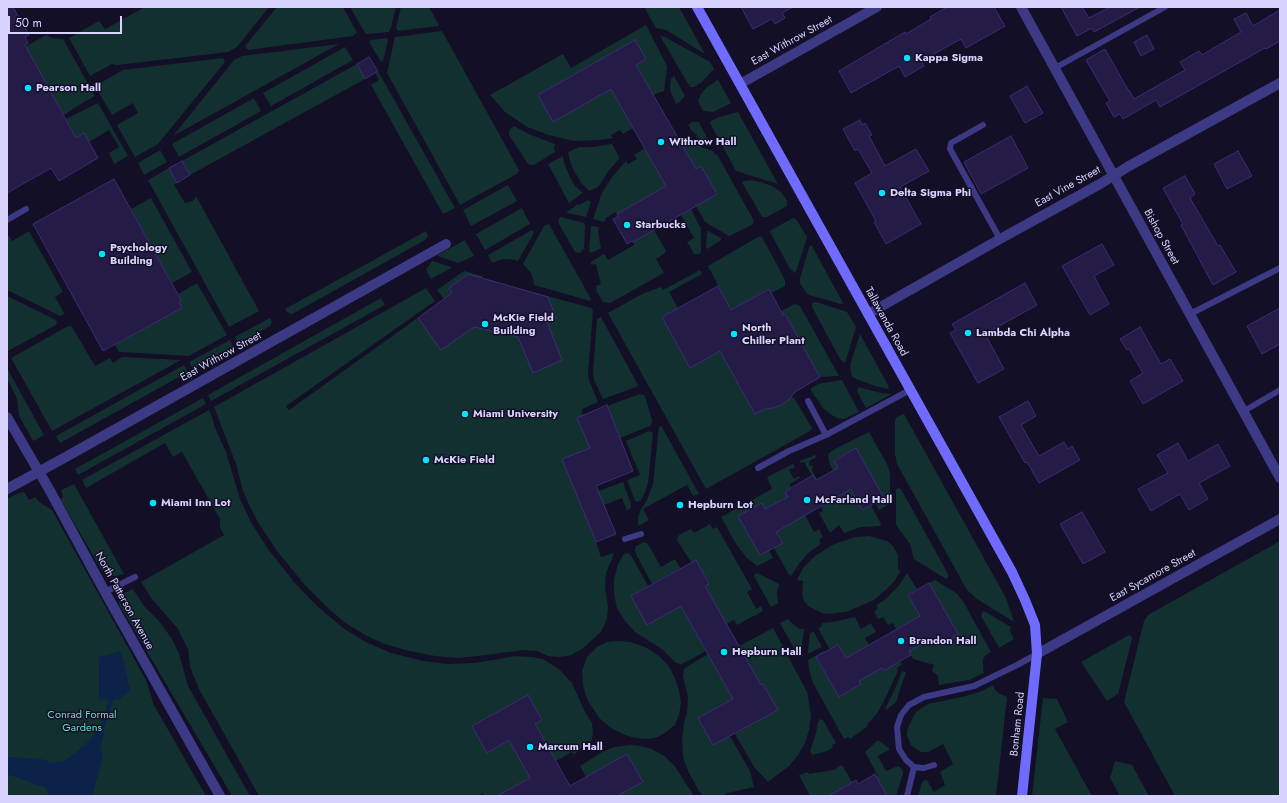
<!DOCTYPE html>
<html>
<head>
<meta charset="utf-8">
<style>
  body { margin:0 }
  #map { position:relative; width:1287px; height:803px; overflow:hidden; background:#130f26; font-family:Jost,sans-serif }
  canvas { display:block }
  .frame { position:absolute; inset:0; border:8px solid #d9d4ff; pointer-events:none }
  .scale { position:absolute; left:8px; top:16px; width:114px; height:18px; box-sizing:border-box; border:2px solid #d9d4ff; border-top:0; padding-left:5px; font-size:12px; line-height:14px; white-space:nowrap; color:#d9d4ff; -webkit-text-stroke:3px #130f26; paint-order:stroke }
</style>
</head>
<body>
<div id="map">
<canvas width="1287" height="803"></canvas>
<div class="frame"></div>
<div class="scale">50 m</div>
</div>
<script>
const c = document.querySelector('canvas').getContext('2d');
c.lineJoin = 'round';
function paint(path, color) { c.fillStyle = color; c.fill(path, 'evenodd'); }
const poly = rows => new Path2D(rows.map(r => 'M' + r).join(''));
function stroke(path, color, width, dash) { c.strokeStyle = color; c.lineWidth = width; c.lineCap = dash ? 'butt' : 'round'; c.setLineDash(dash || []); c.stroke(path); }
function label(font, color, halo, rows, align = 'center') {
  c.font = font + ' Jost,sans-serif'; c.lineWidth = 3; c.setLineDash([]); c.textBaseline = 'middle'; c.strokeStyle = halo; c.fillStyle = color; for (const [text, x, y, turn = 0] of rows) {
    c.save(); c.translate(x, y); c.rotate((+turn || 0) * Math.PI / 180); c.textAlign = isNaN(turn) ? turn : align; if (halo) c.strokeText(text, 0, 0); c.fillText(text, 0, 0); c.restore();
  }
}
paint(poly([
  [145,7,269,7,237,47,228,52,117,65,112,64,90,76,69,38,99,21,105,29],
  [277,7,343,7,357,33,353,36,248,50,245,46],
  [350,7,396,7,391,27,389,32,367,34,365,33],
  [401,7,429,7,439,25,438,26,398,31,396,28],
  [644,7,679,7,705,54,666,30,656,28],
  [646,25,665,62,667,67,664,91,653,95,636,65,646,59,635,40,538,95,611,89,633,128,623,134,620,130,611,135,613,138,599,140,574,141,549,135,527,127,505,112,490,95,563,54,571,68],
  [442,31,519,170,517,174,460,205,387,73,395,37],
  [46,35,52,38,63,39,95,96,79,105,64,115,30,55,23,48],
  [660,36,665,37,710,62,714,69,702,82,694,87,690,87],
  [387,38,388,40,383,61,381,62,369,42,371,40],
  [339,44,173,136,234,60,242,56],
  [345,47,353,60,271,106,263,93],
  [223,58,225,62,158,144,135,157,117,125,138,113,133,103,112,115,95,86,123,70],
  [357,64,365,79,190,175,182,161],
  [378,71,455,208,443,214,371,85,379,80,375,73],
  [674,76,685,96,680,102,676,104,671,93,670,86,671,79],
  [718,80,731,103,713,112,703,111,698,101,701,94,708,86],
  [254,98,261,111,179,157,172,144],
  [98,103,128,156,114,164,109,153,119,147,109,130,89,142,84,134,76,138,66,119],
  [738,112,778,184,736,171,710,123,711,121,719,117],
  [692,122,699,122,709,142,707,143,696,137,697,136,697,135,692,131,688,125],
  [514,126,531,135,555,144,554,148,555,152,534,165,530,165,528,164,509,135,509,132,510,129],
  [681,137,689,145,692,141,701,147,713,151,715,155,717,154,754,221,752,225,729,236,705,222,696,206,717,194,696,169,678,138],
  [612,144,619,157,619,159,610,169,598,187,589,191,582,184,573,169,570,161,568,152,579,147,593,147],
  [645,148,666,186,617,214,615,212,606,218,604,222,593,219,602,193,612,177,626,161,628,164,637,159,634,155],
  [160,150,167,162,144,175,138,163],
  [563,156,564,163,571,179,575,186,583,193,569,203,548,164],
  [169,168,177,183,174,185,185,203,193,201,196,196,259,311,229,327,148,180],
  [751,180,764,183,774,187,782,193,787,201,787,206,767,217,762,217,742,182,744,181],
  [508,185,517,201,471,226,463,210],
  [151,198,192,272,172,283,131,209],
  [588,200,591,202,586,217,567,213,567,212,578,204,579,205],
  [522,208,530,224,485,250,476,234],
  [691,209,701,229,701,252,699,254,694,254,687,242,694,238,681,215],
  [561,217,584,223,585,226,584,249,580,253,575,252,558,222,559,218],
  [793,218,796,219,807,237,796,272,795,273,790,269,770,232,771,230],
  [549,224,591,299,590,301,534,285,533,279,531,273,523,264,544,226,546,225],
  [591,226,599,227,598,233,601,248,591,253,589,251],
  [532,230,534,233,518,261,511,259,503,259,492,263,488,255],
  [654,230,666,251,665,253,656,259,664,273,610,303,603,302,597,292,596,286,601,284,596,264,591,265,591,262,604,254,608,260,634,245,633,242],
  [29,231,63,292,55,297,64,313,63,315,60,316,7,290,7,237,9,236,12,241],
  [426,231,428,236,425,240,294,313,291,314,286,311,285,309],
  [708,231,721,238,721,240,708,249,706,247,707,232],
  [758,237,762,237,785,280,785,286,771,293,768,289,731,310,708,266],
  [465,240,474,256,458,263,438,256,438,255],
  [810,245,812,246,843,303,841,304,809,295,805,291,800,283,800,278],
  [432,261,451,267,451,268,431,279,426,270],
  [700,270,702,274,669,292,678,308,662,317,690,368,720,351,765,409,773,408,782,405,791,396,794,398,812,428,810,431,706,489,608,313,642,294,661,287,663,290],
  [464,271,482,276,482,278,591,308,593,311,588,373,589,380,598,402,582,409,582,415,640,394,644,395,646,399,652,420,652,423,650,426,620,438,633,471,604,483,589,448,582,451,599,491,623,482,631,504,631,508,627,511,622,498,604,505,616,534,596,542,601,557,613,553,614,554,606,573,605,588,608,606,607,619,601,632,582,649,571,655,560,657,548,656,537,651,524,650,478,656,457,658,435,656,409,651,385,644,367,636,347,624,330,610,303,583,277,551,259,524,250,507,243,491,236,464,214,407,426,288,435,301,286,406,289,410,444,299,437,290],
  [197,283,227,335,189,356,119,352,115,345,182,308,179,302,181,300,178,294],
  [7,296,56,320,57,323,56,325,8,351],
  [381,298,385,305,211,401,208,395],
  [816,302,847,312,855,325,856,327,845,363,840,359,812,307,812,303],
  [795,304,800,306,839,376,820,377,785,314,783,315,781,311],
  [601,317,638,385,636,387,603,399,594,380,593,373,597,319],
  [270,318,272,322,271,325,268,327,239,344,235,337],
  [68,326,71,326,72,327,95,366,110,358,113,363,122,357,181,360,52,431,11,358],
  [860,334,889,387,888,389,875,386,856,379,853,377,851,374,850,365],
  [230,340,233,346,193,369,189,362],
  [184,365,188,372,60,443,56,436],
  [7,368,44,435,34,441,32,439,19,416,17,398,7,379],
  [842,380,859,412,844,419,837,418,830,414,823,408,810,389,818,384],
  [858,387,881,393,892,394,866,408,857,391],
  [203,398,206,404,78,475,75,469],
  [209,410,213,420,214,425,219,437,226,452,240,499,252,524,268,549,294,582,317,606,343,628,366,642,391,653,423,661,447,664,475,663,516,656,531,657,543,659,560,670,572,683,584,710,592,723,593,734,591,742,587,741,579,751,573,755,572,752,556,761,535,724,542,720,528,695,472,726,487,753,509,740,530,778,497,796,484,796,483,793,478,796,259,796,199,689,190,667,188,649,178,629,152,599,141,582,224,535,220,527,220,519,182,452,173,457,165,443,86,488,82,480],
  [904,414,1006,598,1014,622,977,599,967,590,897,464,895,454,895,420,897,417],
  [659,426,662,427,699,494,693,496,687,485,643,509,649,520,638,526,638,517,641,509,646,502,653,484],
  [649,431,653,433,648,483,645,492,641,500,637,502,635,501,627,480,640,475,626,441],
  [869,432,887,464,890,473,890,504,879,510,875,503,856,448,834,460,838,468,833,471,829,462,828,454,835,449],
  [815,455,816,456,815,458,811,460,809,462,810,466,813,465,812,470,817,480,816,480,814,476,812,476,804,462,801,463,799,461],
  [793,464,795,467,789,470,794,479,799,476,800,478,790,484,791,488,785,492,788,497,765,509,761,503,738,516,760,555,769,550,773,558,757,566,747,558,736,544,721,517,772,489,767,477],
  [74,484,124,574,115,576,109,575,102,571,62,502,61,499,63,497,61,490],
  [898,488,901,489,948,574,948,577,946,579,914,559,910,544,898,528,896,524,896,490],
  [851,489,862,510,871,505,881,524,880,526,861,527,844,533,839,525,830,533,819,513,823,511,821,506],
  [24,492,29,500,35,497,39,502,52,510,146,680,154,705,206,796,7,796,7,499,19,493],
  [805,515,814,532,819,529,823,537,819,540,821,544,808,553,799,564,791,576,789,575,774,548,783,542,776,532],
  [710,524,713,529,717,527,752,589,747,592,756,609,761,606,763,611,737,625,734,620,726,624,705,586,709,583,696,560,691,562,677,540,679,535,691,529,694,533],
  [869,536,887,541,893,546,898,555,898,569,900,571,896,579,891,585,874,600,846,612,829,614,822,613,808,606,804,601,802,595,803,581,797,580,803,568,815,556,832,545,855,537],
  [1280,541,1280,796,1175,796,1124,702,1144,621,1148,615],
  [644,542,648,544,661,567,675,559,680,568,652,584,636,554,635,550,636,546],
  [627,553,631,555,648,586,631,596,679,603,706,651,686,662,681,664,676,663,663,650,635,632,625,621,617,608,614,595,614,579,618,564,624,554],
  [757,573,779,584,777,592,778,603,771,607,754,576,754,575],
  [907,573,917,589,908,595,920,616,896,629,893,623,888,625,883,617,878,619,874,612,878,608,876,606,889,596,900,584],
  [935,580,956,593,963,601,991,652,985,656,983,660,983,670,984,673,969,680,939,685,938,676,932,671,934,665,913,659,909,651,933,638,937,645,958,634,929,583],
  [133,589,144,606,159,621,172,639,179,654,188,686,250,796,232,796,119,604,119,601,124,593],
  [984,611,1011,627,1010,631,1014,639,999,648,981,616,982,613],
  [855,617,861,629,871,623,876,632,865,638,869,645,846,658,838,645,830,650,818,628,821,627,822,623,833,622],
  [788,619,795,626,800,629,804,629,801,654,800,656,797,654,780,623],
  [773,628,807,692,811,715,809,730,805,743,798,755,789,766,768,782,754,767,735,734,777,710,763,684,761,685,739,646],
  [812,632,814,632,822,647,810,653,808,653,808,650,810,634],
  [1129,635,1131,636,1132,638,1118,694,1107,701,1081,662],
  [619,641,630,642,645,647,658,655,668,665,674,676,679,690,681,703,679,715,675,725,666,732,658,737,649,739,636,738,625,735,611,728,599,718,587,699,583,685,582,671,587,657,597,647,607,642],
  [824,651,825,652,816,658,839,697,860,685,859,681,882,668,884,671,900,661,902,665,897,668,898,671,886,697,878,712,867,725,868,726,850,739,849,737,844,739,813,683,809,670,808,660],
  [708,654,734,701,723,704,698,718,713,745,730,736,750,771,754,787,728,793,721,796,704,796,699,791,688,771,683,757,682,740,684,723,687,713,688,697,683,677,683,674,684,669,688,666],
  [902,671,906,672,896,702,886,710,886,707,897,684],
  [993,685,995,690,1000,694,1007,697,996,796,918,796,922,782,925,780,927,780,934,792,945,785,940,772,953,764,943,744,928,752,921,752,911,745,907,736,907,730,913,717,916,712,928,704,966,696,982,691],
  [1043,698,1057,699,1068,722,1055,729,1092,796,1032,796],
  [821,719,823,720,836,743,832,745,833,748,824,752,812,755,810,751,816,733,818,723,819,720],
  [878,740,890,749,878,756,886,771,898,766,900,767,903,771,903,774,896,796,887,796,876,777,878,776,865,752],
  [630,745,640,746,652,749,664,756,674,765,694,796,617,796,643,782,627,754,586,777,580,766,602,752,614,747],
  [1115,761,1132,765,1149,796,1120,796,1110,778],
  [842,765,852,782,829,796,810,796,799,775,808,772,809,774,827,771,836,769,836,768]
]), '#12302f');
paint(poly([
  [121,651,130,690,119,700,99,699,99,657],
  [97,729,105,731,100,748,103,757,93,792,93,796,49,796,46,788,7,774,7,757,41,759,52,763,64,761,75,753,91,739]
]), '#0c2248');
stroke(poly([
  [101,730,111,700]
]), '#0c2248', 4.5);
const building = poly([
  [7,7,13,7,29,35,25,37,28,43,25,45,76,138,84,133,98,158,59,181,51,168,7,193,7,7],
  [741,7,793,7,782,13,785,18,775,24,772,19,753,29,741,7],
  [947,7,994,7,1005,26,966,48,961,39,921,61,924,66,905,77,899,66,851,93,839,71,905,32,906,34,931,19,930,17,947,7],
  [1061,7,1082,7,1089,18,1110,7,1140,7,1094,32,1092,28,1077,36,1061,7],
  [1280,10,1280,41,1266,49,1265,48,1160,107,1156,100,1123,119,1120,114,1114,117,1106,103,1110,101,1086,60,1105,49,1128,90,1129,90,1134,99,1185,70,1180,62,1199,51,1202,55,1241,32,1234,19,1246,13,1253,26,1280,10],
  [1147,35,1154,49,1141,56,1134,42,1147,35],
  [635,40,646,59,636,65,696,169,701,166,717,194,633,242,632,241,627,244,613,219,618,217,617,214,666,186,611,89,553,122,538,95,635,40],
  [369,57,378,71,365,79,357,64,369,57],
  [1027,86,1043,113,1025,123,1010,96,1027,86],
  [860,120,862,125,865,123,872,135,869,136,885,166,916,149,929,171,900,187,921,224,886,244,874,222,876,221,855,183,872,173,858,149,855,151,843,129,860,120],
  [1011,136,1028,168,981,194,964,162,1011,136],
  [1238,151,1252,176,1227,189,1214,164,1238,151],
  [182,161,190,175,177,183,169,168,182,161],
  [1185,176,1195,194,1190,198,1218,246,1220,245,1236,272,1213,285,1181,225,1183,224,1163,188,1185,176],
  [114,179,181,300,179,302,182,308,103,351,33,224,114,179],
  [1102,244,1114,265,1094,276,1109,304,1090,315,1062,266,1102,244],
  [468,274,548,297,556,318,547,322,562,360,533,373,518,337,474,327,441,350,418,318,452,293,449,288,468,274],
  [1025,283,1037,305,985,334,1004,369,978,383,950,333,956,330,952,324,1025,283],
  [718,286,731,310,769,289,783,315,785,314,820,377,795,392,789,399,782,405,773,408,765,409,755,414,720,351,690,368,662,317,718,286],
  [1280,308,1280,344,1262,354,1247,326,1280,308],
  [1140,327,1161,364,1170,359,1183,381,1143,404,1130,381,1143,373,1129,349,1127,350,1120,339,1140,327],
  [1028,401,1036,416,1021,425,1039,456,1064,442,1068,449,1072,446,1080,460,1039,483,1027,462,1025,463,999,417,1028,401],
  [607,405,633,471,596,486,616,534,596,542,562,459,590,448,577,418,607,405],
  [1178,443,1188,461,1218,444,1230,466,1199,483,1208,499,1189,510,1180,494,1151,511,1138,489,1168,473,1157,455,1178,443],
  [856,448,884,498,862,510,851,489,776,532,783,543,760,555,738,516,762,503,765,509,788,497,785,492,791,488,813,475,816,480,838,468,834,461,856,448],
  [1082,512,1105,552,1083,564,1060,524,1082,512],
  [696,560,709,584,705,586,761,685,763,684,778,710,713,745,698,718,733,699,681,606,647,625,631,596,696,560],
  [929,583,958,634,937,646,933,638,909,651,911,655,900,661,884,671,882,668,859,681,861,684,839,697,816,657,838,645,846,658,920,616,908,595,929,583],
  [528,695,542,720,535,724,570,786,627,754,643,782,617,796,497,796,530,778,509,740,487,753,472,726,528,695],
  [875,774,887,796,829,796,856,780,858,784,875,774]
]);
paint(building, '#241b47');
stroke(building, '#3b2d73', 1);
stroke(poly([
  [1055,68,1165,7],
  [983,125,951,143,950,149,1000,239],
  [7,220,26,209],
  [1190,314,1280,268],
  [808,401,826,435],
  [1244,411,1280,390],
  [758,468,789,451,826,435,910,390],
  [625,539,641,534],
  [105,592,135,577],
  [934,765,924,768,914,767,906,760,899,749,897,727,901,715,909,705,924,697,974,686,1017,665,1037,654],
  [907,796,914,767]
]), '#3d3a85', 6);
stroke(poly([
  [1021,7,1280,478],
  [740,84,877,7],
  [868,314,1000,239,1100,184,1129,166,1280,83],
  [7,417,49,489,105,592,220,796],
  [7,489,64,458,446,244],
  [1037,654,1280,519]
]), '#3d3a85', 10);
stroke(poly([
  [697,7,1012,572,1025,600,1035,625,1037,654,1022,796]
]), '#6f6bff', 10);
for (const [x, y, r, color] of [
  [907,58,4,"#00e5ff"],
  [28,88,4,"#00e5ff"],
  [661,142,4,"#00e5ff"],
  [882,193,4,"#00e5ff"],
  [627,225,4,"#00e5ff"],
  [102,254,4,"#00e5ff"],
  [485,324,4,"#00e5ff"],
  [968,333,4,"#00e5ff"],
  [734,334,4,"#00e5ff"],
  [465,414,4,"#00e5ff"],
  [426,460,4,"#00e5ff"],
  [807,500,4,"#00e5ff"],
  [153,503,4,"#00e5ff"],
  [680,505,4,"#00e5ff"],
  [901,641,4,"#00e5ff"],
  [724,652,4,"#00e5ff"],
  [530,747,4,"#00e5ff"]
]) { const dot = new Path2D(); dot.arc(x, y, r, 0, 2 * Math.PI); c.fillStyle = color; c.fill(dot); stroke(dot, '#130f26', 1.5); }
label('11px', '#d9d4ff', '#130f26', [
  ["East Withrow Street",792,41,-29],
  ["East Vine Street",1068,187,-29],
  ["Bishop Street",1161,237,61],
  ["Tallawanda Road",886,322,61],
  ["East Withrow Street",221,357,-29],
  ["East Sycamore Street",1153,576,-29],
  ["North Patterson Avenue",124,601,61],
  ["Bonham Road",1018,724,-84]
]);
label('bold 11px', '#d9d4ff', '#130f26', [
  ["Kappa Sigma",915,58],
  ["Pearson Hall",36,88],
  ["Withrow Hall",669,142],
  ["Delta Sigma Phi",890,193],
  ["Starbucks",635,225],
  ["Psychology",110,248],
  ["Building",110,261],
  ["McKie Field",493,318],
  ["Building",493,331],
  ["North",742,328],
  ["Chiller Plant",742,341],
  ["Lambda Chi Alpha",976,333],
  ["Miami University",473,414],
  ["McKie Field",434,460],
  ["McFarland Hall",815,500],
  ["Miami Inn Lot",161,503],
  ["Hepburn Lot",688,505],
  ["Brandon Hall",909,641],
  ["Hepburn Hall",732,652],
  ["Marcum Hall",538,747]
], 'left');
label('11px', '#5fe0c0', '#130f26', [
  ["Conrad Formal",82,715],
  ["Gardens",82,728]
]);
</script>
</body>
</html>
